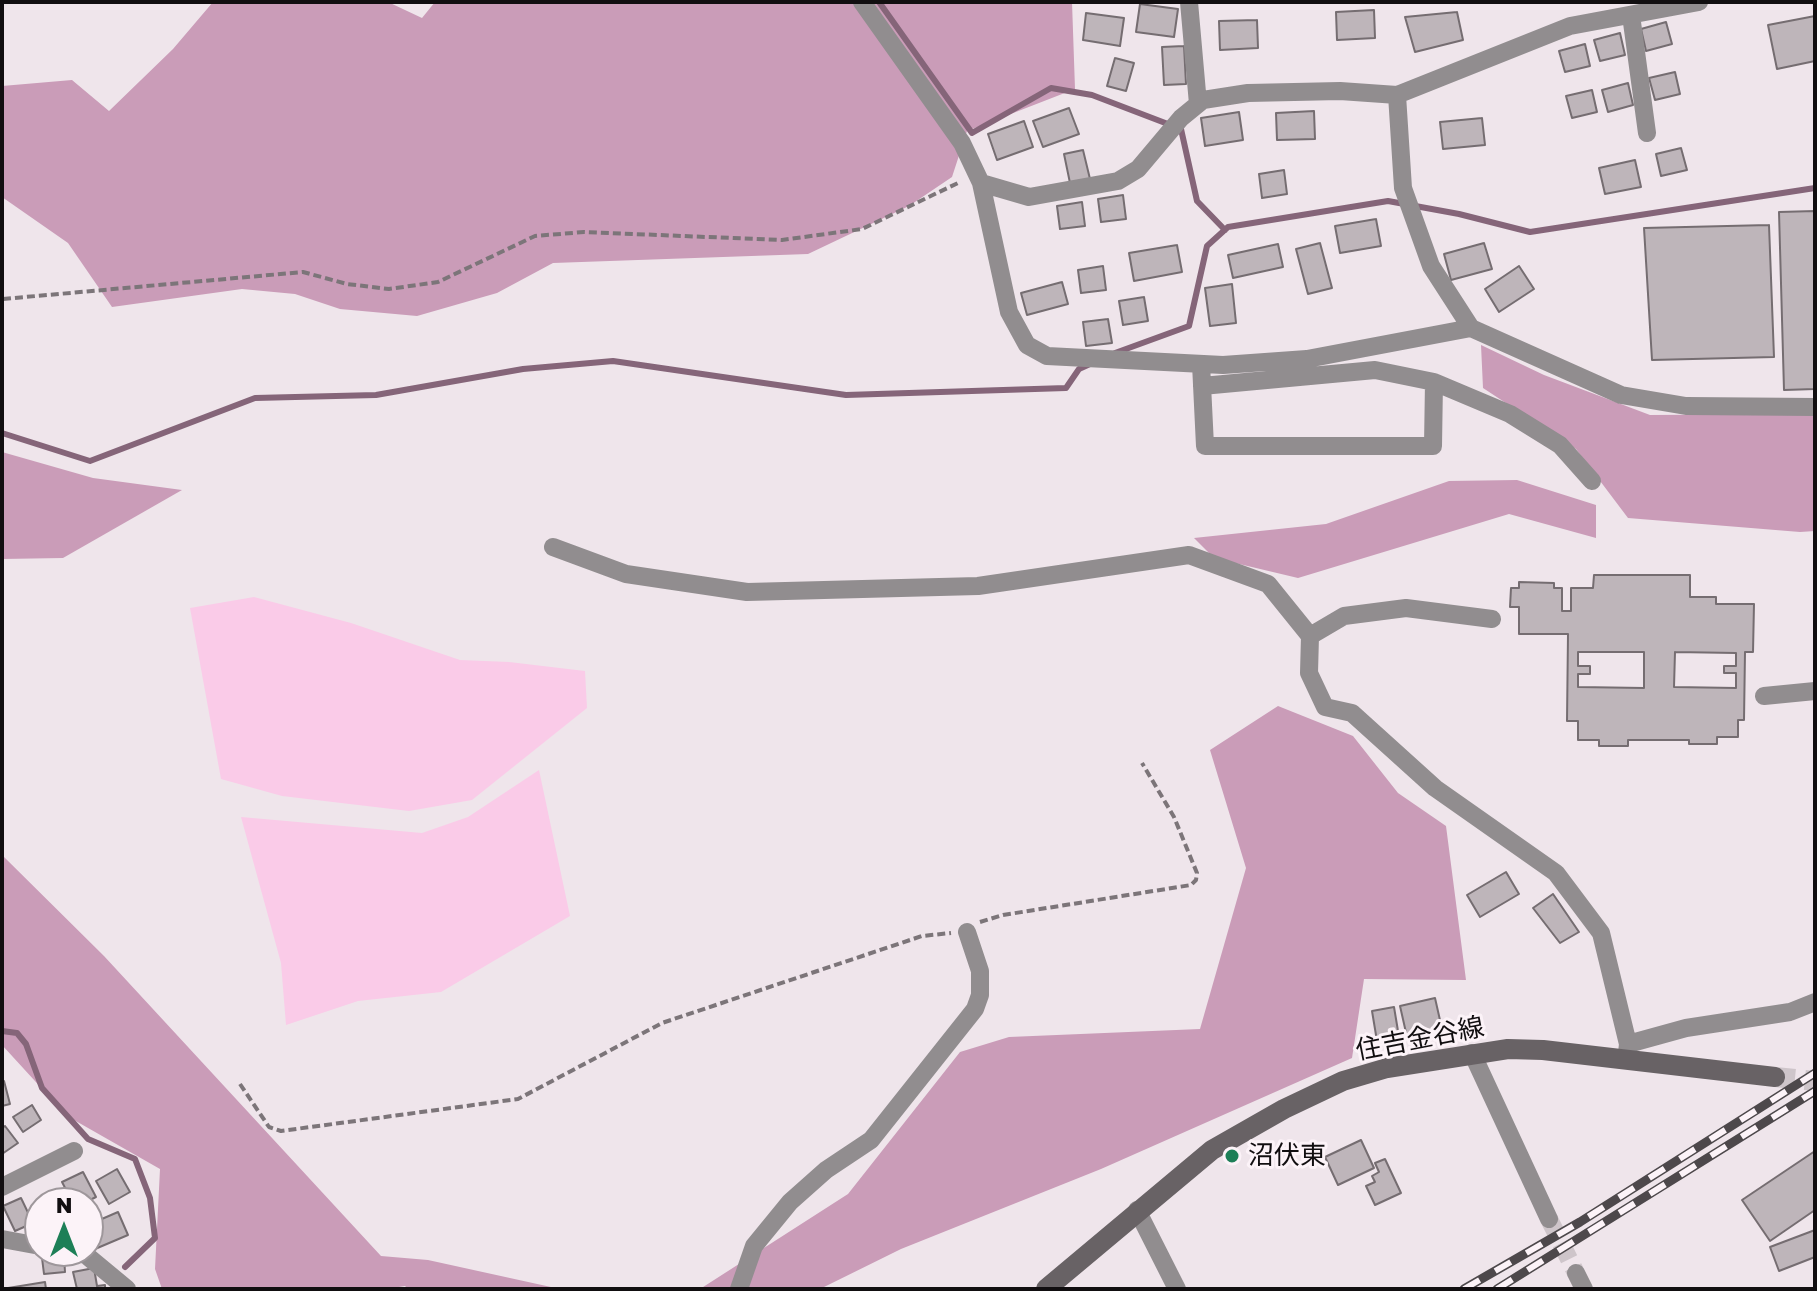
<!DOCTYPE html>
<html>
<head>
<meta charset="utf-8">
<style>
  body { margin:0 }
  #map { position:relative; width:1817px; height:1291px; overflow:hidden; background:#efe5eb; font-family:"Golos Text",sans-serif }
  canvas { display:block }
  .frame { position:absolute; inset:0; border:4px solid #110e10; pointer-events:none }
  .north { position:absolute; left:24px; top:1187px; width:80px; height:80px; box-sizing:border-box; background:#fcf3f8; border:2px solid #9e979b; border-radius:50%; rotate:0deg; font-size:22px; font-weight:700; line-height:32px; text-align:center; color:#110e10 }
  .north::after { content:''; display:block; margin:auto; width:28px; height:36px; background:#1d7f57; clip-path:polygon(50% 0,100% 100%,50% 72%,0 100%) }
</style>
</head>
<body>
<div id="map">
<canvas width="1817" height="1291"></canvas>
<div class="frame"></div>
<div class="north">N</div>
</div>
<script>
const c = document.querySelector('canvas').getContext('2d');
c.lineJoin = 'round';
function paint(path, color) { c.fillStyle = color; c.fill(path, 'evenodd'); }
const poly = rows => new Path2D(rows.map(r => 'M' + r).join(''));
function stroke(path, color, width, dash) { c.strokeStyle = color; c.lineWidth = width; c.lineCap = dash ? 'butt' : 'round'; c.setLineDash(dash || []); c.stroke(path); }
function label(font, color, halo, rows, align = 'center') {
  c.font = font + ' "Golos Text","Noto Sans JP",sans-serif'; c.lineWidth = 6; c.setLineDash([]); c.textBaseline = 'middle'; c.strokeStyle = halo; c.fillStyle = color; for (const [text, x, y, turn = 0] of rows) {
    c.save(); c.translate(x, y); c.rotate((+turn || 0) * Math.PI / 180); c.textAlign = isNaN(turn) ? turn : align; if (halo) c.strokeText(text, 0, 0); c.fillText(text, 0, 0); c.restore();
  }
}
paint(poly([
  [254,597,351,623,460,660,509,662,585,671,587,708,472,800,409,811,282,796,221,779,190,608],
  [539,770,570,916,441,992,358,1001,286,1025,281,963,241,817,422,833,468,817]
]), '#facbe8');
paint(poly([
  [213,2,388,2,422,18,435,2,1072,2,1075,89,967,131,952,177,909,206,808,254,553,263,497,293,417,316,340,309,295,294,242,289,112,307,68,243,2,197,2,86,72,80,109,111,173,49],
  [1481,345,1544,375,1650,415,1815,414,1815,531,1800,532,1628,518,1576,449,1483,388],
  [2,452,93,478,182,490,63,558,2,559],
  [1517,480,1596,505,1596,538,1509,514,1298,578,1214,558,1194,538,1326,524,1449,481],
  [1278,706,1353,736,1398,793,1446,826,1466,980,1364,979,1352,1058,1101,1169,901,1249,820,1289,700,1289,848,1194,960,1052,1009,1037,1200,1029,1246,868,1210,750],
  [2,855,104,956,381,1256,428,1260,560,1289,408,1289,405,1286,387,1289,162,1289,155,1269,160,1169,67,1116,2,1045]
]), '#ca9cb8');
stroke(poly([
  [879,2,972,133,1051,88,1092,95,1181,129,1197,201,1225,230],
  [1115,353,1189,326,1207,246,1228,227,1388,201,1459,214,1530,232,1815,188],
  [2,433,90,461,255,398,376,395,523,369,613,361,846,395,1066,388,1079,369,1090,364],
  [2,1031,17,1033,26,1044,42,1088,88,1139,135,1159,150,1198,155,1238,125,1267]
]), '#856579', 6);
const building = poly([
  [1140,4,1178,9,1174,37,1136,32,1140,4],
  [1374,10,1375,38,1337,40,1336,12,1374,10],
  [1457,12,1463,40,1415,52,1405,17,1457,12],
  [1086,13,1124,18,1120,46,1083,40,1086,13],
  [1815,16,1815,61,1777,69,1768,25,1815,16],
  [1257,20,1258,48,1220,50,1219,21,1257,20],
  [1666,22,1672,44,1646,51,1641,29,1666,22],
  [1620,33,1625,55,1600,61,1594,40,1620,33],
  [1585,44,1590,66,1565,72,1559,51,1585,44],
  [1184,46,1186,84,1164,85,1162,47,1184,46],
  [1115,58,1134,63,1126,91,1107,86,1115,58],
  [1675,72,1680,94,1655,100,1649,78,1675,72],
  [1628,83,1633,105,1608,112,1602,90,1628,83],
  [1592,90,1597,112,1572,118,1566,96,1592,90],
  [1069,108,1079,134,1043,147,1033,121,1069,108],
  [1314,111,1315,139,1277,140,1276,113,1314,111],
  [1239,112,1243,140,1205,146,1201,118,1239,112],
  [1482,118,1485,145,1443,149,1440,122,1482,118],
  [1024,121,1033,147,997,160,988,134,1024,121],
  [1681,148,1687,170,1661,176,1656,154,1681,148],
  [1083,150,1090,179,1070,183,1064,154,1083,150],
  [1635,160,1641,187,1605,194,1599,168,1635,160],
  [1284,170,1287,194,1262,198,1259,174,1284,170],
  [1123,195,1126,219,1101,222,1098,199,1123,195],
  [1082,202,1085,226,1060,229,1057,206,1082,202],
  [1815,211,1815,389,1784,390,1779,212,1815,211],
  [1376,219,1381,246,1340,253,1335,226,1376,219],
  [1769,225,1774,357,1652,360,1644,228,1769,225],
  [1320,243,1332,288,1308,294,1296,249,1320,243],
  [1484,243,1492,269,1451,280,1444,254,1484,243],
  [1278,244,1283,267,1233,278,1228,255,1278,244],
  [1177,245,1182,272,1134,281,1129,253,1177,245],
  [1103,266,1106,290,1081,293,1078,270,1103,266],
  [1519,266,1534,289,1499,312,1485,289,1519,266],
  [1062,282,1068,304,1027,315,1021,293,1062,282],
  [1232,284,1236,323,1210,326,1205,288,1232,284],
  [1144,297,1148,321,1123,325,1119,301,1144,297],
  [1108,319,1112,343,1086,346,1083,322,1108,319],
  [1594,575,1690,575,1690,597,1716,597,1716,604,1754,604,1753,652,1745,652,1744,720,1738,720,1738,737,1717,737,1717,744,1689,744,1689,740,1628,740,1628,746,1599,746,1599,740,1578,740,1578,721,1567,721,1568,634,1519,634,1519,607,1510,607,1511,588,1519,588,1519,582,1554,583,1554,588,1562,588,1562,611,1571,611,1571,588,1593,588,1594,575],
  [1578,652,1644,652,1644,688,1578,687,1578,674,1590,674,1590,666,1578,666,1578,652],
  [1675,652,1736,653,1736,666,1724,666,1724,673,1736,673,1736,688,1674,687,1675,652],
  [1506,872,1519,894,1480,917,1467,895,1506,872],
  [1553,894,1579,932,1560,943,1533,908,1553,894],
  [1435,998,1442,1029,1407,1037,1400,1006,1435,998],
  [1394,1007,1399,1037,1377,1041,1372,1011,1394,1007],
  [2,1081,4,1081,10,1104,2,1106,2,1081],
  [32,1105,41,1120,23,1132,13,1117,32,1105],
  [5,1126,18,1143,2,1154,2,1128,5,1126],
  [1361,1140,1374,1168,1338,1185,1325,1157,1361,1140],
  [1815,1151,1815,1210,1770,1241,1742,1200,1815,1151],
  [1385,1159,1401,1193,1375,1205,1366,1186,1375,1182,1372,1176,1379,1172,1375,1163,1385,1159],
  [117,1169,130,1192,109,1204,96,1181,117,1169],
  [83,1172,96,1197,84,1203,73,1203,62,1182,83,1172],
  [21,1198,33,1223,15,1231,3,1206,21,1198],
  [40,1205,40,1224,33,1209,40,1205],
  [118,1212,128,1235,95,1249,88,1233,88,1225,118,1212],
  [1815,1230,1815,1257,1779,1271,1770,1247,1815,1230],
  [64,1256,65,1272,44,1274,42,1258,64,1256],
  [94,1268,97,1286,105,1285,105,1289,77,1289,73,1272,94,1268],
  [45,1282,46,1289,2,1289,45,1282]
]);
paint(building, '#beb5ba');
stroke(building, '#756d71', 2);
stroke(poly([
  [1549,1219,1576,1273]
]), '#cec5ca', 18, [18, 9]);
stroke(poly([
  [1775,1077,1815,1081]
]), '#cec5ca', 20, [20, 10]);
stroke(poly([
  [3,299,303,272,347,284,389,289,438,282,535,236,584,232,782,240,862,229,960,182],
  [980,922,1003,915,1191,885,1196,880,1197,873,1174,817,1142,763],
  [240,1084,269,1127,281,1131,518,1099,662,1023,922,936,951,933]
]), '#7c7579', 4, [8, 4]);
stroke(poly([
  [862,2,962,143,981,183,1009,312,1027,345,1047,356,1223,365,1307,359,1471,328],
  [1189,2,1198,104],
  [1631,15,1647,133],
  [1397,95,1403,188,1431,266,1471,328,1621,395,1686,406,1815,407],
  [981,183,1029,197,1118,181,1138,169,1181,118,1203,100,1248,93,1340,91,1397,95,1570,26,1699,2],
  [1201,364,1205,446,1433,446,1434,382,1375,370,1202,386],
  [1434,382,1510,414,1560,445,1592,481],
  [553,547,626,574,747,592,978,586,1189,555,1268,584,1310,636],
  [1492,619,1406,608,1344,616,1310,636,1309,673,1325,707,1352,713,1435,788,1556,873,1601,933,1628,1044],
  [1764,696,1815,691],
  [1472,1053,1549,1219],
  [1627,1053,1628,1044,1686,1028,1790,1012,1815,1002],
  [2,1187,74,1151],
  [1137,1210,1177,1289],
  [2,1239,40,1246],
  [64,1251,86,1255,127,1289],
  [1576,1273,1584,1289],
  [739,1289,754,1246,790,1202,826,1170,871,1140,975,1009,980,995,980,971,967,932]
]), '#918d8f', 18);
stroke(poly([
  [1046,1289,1212,1150,1284,1109,1343,1081,1387,1068,1508,1049,1543,1050,1775,1077]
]), '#686265', 20);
const rail = poly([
  [1464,1289,1580,1222,1815,1073],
  [1497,1289,1815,1091]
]);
stroke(rail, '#4d484b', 9);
stroke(rail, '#fcf3f8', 6, [18]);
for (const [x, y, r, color] of [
  [1232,1156,8,"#1d7f57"]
]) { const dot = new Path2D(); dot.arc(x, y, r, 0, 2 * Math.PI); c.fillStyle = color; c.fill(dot); stroke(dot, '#fcf3f8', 3); }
label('26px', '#110e10', '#fcf3f8', [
  ["住吉金谷線",1420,1039,-11]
]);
label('26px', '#110e10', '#fcf3f8', [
  ["沼伏東",1248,1156]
], 'left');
</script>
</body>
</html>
